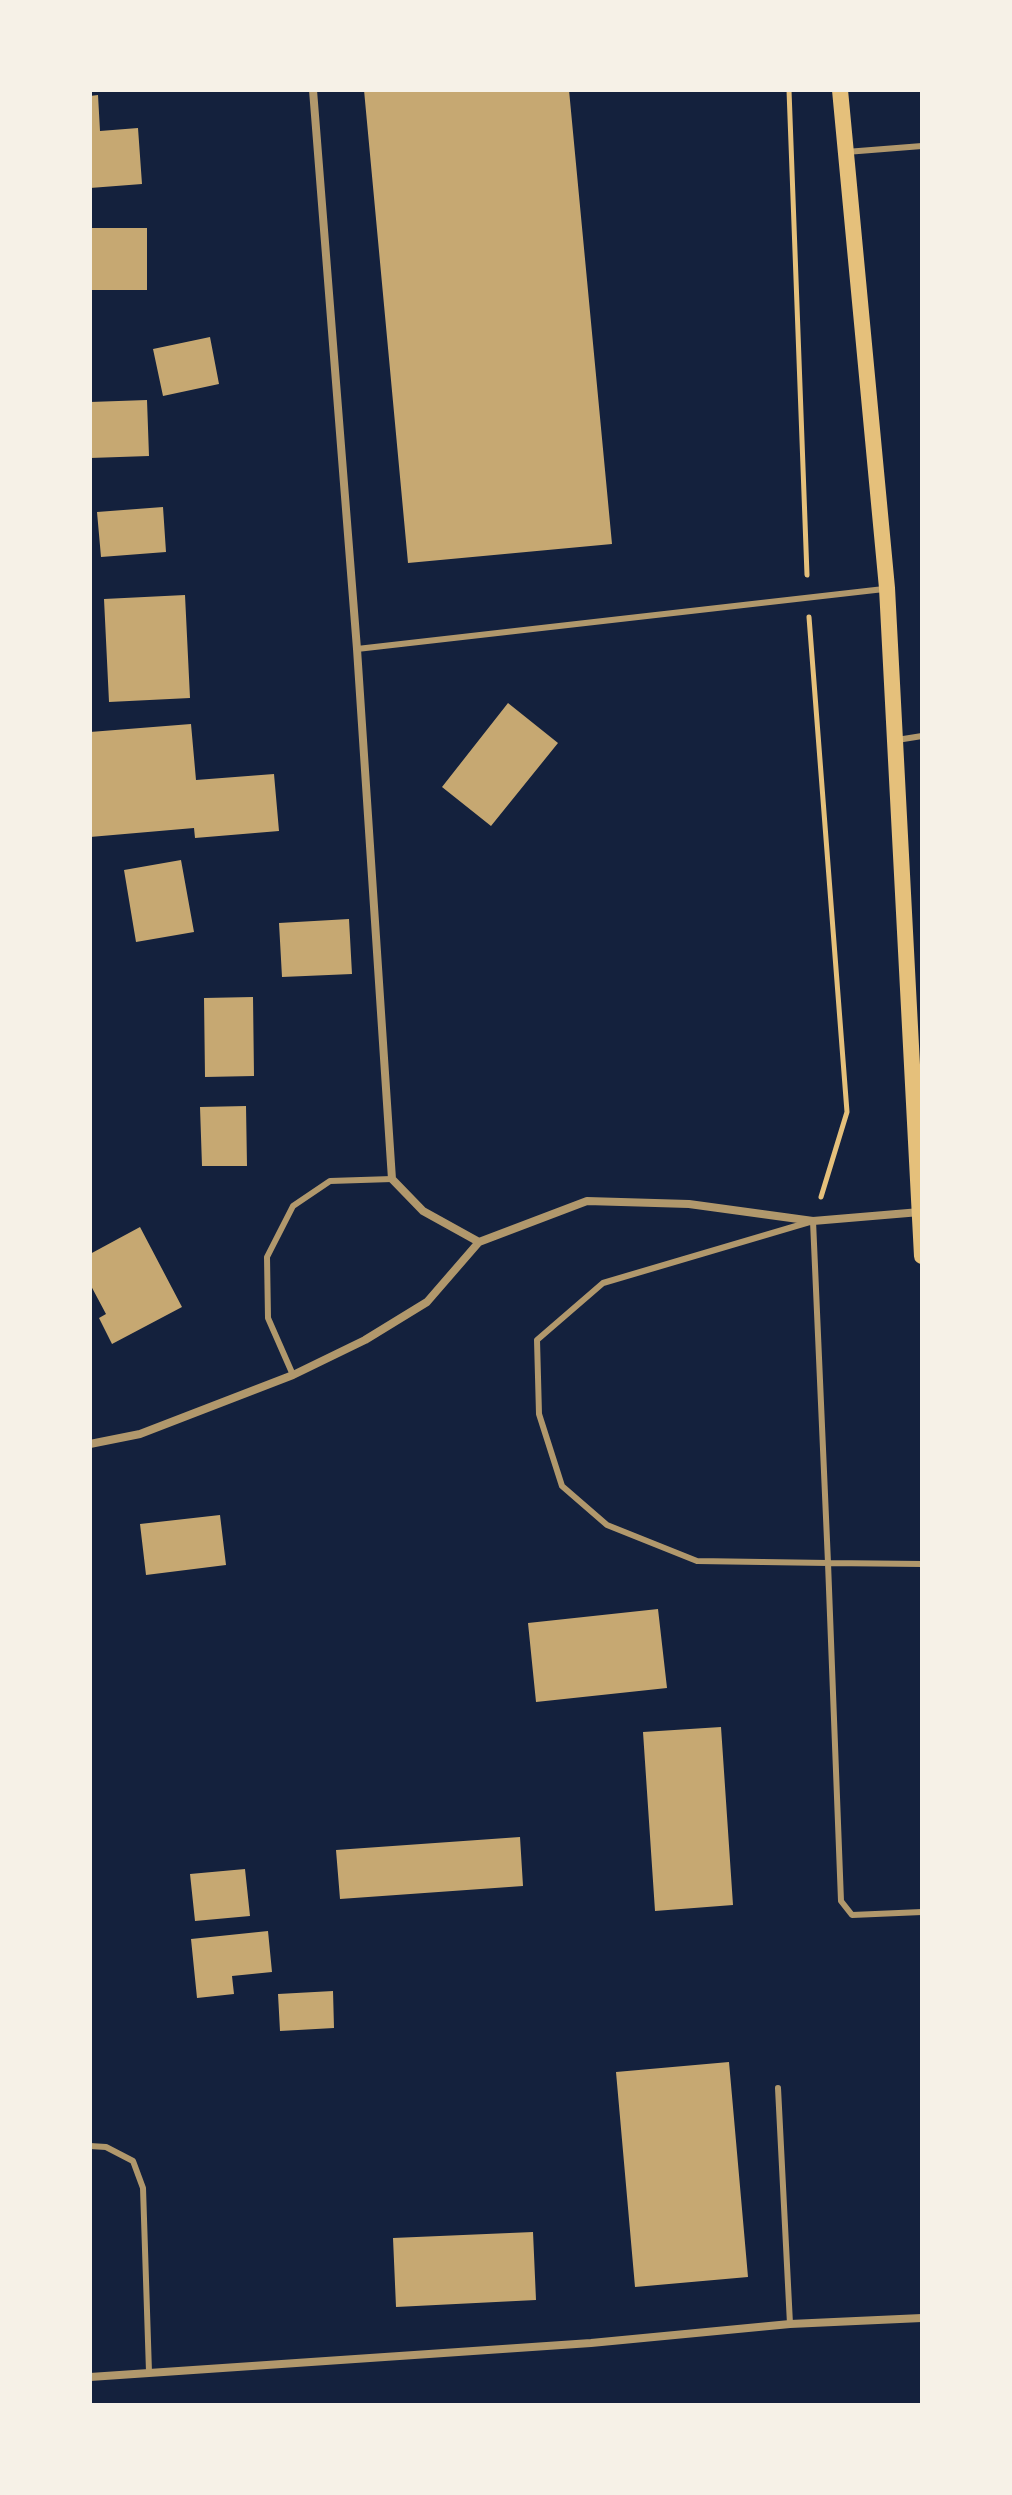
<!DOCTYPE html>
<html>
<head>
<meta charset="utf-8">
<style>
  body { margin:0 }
  #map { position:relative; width:1012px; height:2495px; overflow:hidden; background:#14213d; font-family:"Fira Sans",sans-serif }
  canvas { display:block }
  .frame { position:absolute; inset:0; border:92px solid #f6f1e7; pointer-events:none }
</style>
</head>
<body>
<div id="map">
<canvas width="1012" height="2495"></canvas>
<div class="frame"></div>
</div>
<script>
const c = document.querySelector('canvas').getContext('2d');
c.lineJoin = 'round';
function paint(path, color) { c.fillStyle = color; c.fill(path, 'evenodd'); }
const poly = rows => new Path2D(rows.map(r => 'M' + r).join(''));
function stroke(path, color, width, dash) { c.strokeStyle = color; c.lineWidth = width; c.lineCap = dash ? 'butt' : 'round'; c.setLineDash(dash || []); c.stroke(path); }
paint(poly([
  [364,90,569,90,612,544,408,563],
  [98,95,100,131,138,128,142,184,90,188,90,96],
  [90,228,147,228,147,290,90,290],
  [210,337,219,384,163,396,153,349],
  [147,400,149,456,90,458,90,402],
  [163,507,166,552,101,557,97,512],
  [185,595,190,698,109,702,104,599],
  [508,703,558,743,491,826,442,787],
  [191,724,196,780,274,774,279,831,195,838,194,828,90,837,90,732],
  [181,860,194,932,136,942,124,870],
  [349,919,352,974,282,977,279,923],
  [253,997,254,1076,205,1077,204,998],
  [246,1106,247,1166,202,1166,200,1107],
  [140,1227,182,1307,112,1344,99,1318,106,1314,90,1284,90,1254],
  [220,1515,226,1565,146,1575,140,1524],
  [658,1609,667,1688,536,1702,528,1623],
  [721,1727,733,1905,655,1911,643,1732],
  [520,1837,523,1886,340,1899,336,1850],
  [245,1869,250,1916,195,1921,190,1874],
  [268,1931,272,1972,232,1976,234,1994,197,1998,191,1939],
  [333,1991,334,2028,280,2031,278,1994],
  [729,2062,748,2277,635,2287,616,2072],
  [533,2232,536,2300,396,2307,393,2238]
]), '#c6a872');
stroke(poly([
  [789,90,807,575],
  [809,617,847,1112,821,1197]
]), '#e5c07b', 5);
stroke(poly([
  [846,152,922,146],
  [357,649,884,589],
  [897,740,922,736],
  [293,1375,268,1318,267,1257,293,1206,330,1181,392,1179],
  [922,1564,828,1563,697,1561,607,1525,562,1486,539,1414,537,1340,603,1283,813,1221,828,1563,841,1901,852,1915,922,1912],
  [778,2088,790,2324],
  [90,2146,106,2147,133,2161,143,2188,149,2372]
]), '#b1986c', 6);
stroke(poly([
  [313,90,357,649,392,1179,423,1211,479,1242],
  [90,1444,140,1434,293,1375,365,1340,427,1302,479,1242,587,1201,689,1204,813,1221,920,1212],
  [90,2377,591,2343,790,2324,922,2318]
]), '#b1986c', 8);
stroke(poly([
  [840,90,887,588,922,1256]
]), '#e5c07b', 16);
</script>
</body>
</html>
